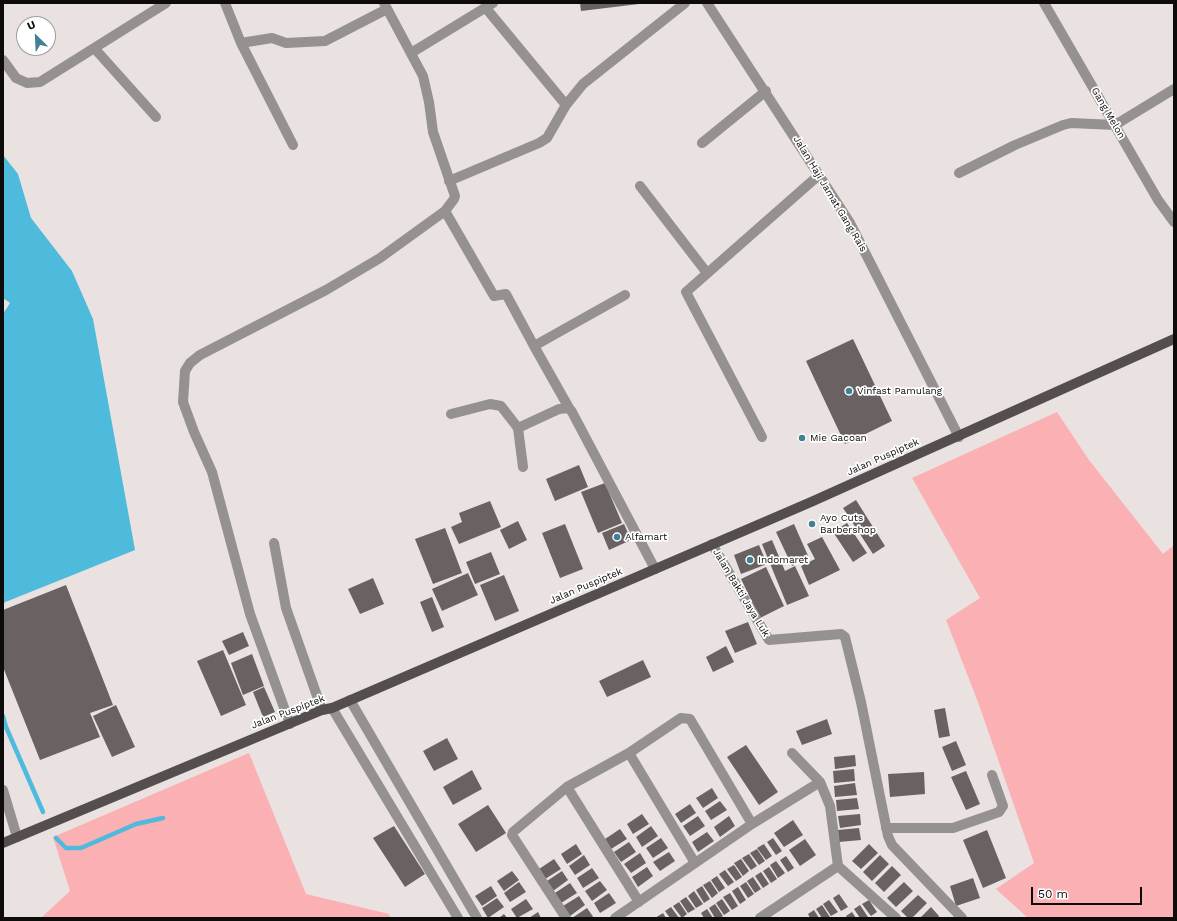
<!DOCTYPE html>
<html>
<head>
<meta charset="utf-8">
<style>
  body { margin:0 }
  #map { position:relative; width:1177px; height:921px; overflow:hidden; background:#eae1e1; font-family:"Work Sans",sans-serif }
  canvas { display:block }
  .frame { position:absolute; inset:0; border:4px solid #0e0b0b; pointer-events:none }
  .north { position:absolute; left:16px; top:16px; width:40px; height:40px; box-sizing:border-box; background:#fff; border:1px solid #9f9d9d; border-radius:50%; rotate:336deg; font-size:11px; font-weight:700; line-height:16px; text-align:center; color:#0e0b0b }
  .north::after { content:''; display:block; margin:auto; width:14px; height:18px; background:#428095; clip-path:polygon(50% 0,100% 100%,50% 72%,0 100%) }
  .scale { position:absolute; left:1031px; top:887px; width:111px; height:18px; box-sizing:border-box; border:2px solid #0e0b0b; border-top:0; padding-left:5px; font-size:12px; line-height:14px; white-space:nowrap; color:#0e0b0b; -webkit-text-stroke:3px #fff; paint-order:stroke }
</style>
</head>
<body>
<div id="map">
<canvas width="1177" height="921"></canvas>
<div class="frame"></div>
<div class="north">U</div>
<div class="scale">50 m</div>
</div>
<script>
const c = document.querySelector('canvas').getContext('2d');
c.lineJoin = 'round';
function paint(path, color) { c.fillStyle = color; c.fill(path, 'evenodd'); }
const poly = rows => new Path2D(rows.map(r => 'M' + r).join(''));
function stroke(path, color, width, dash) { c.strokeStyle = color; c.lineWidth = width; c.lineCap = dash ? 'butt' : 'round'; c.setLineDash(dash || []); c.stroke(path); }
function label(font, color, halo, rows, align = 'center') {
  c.font = font + ' "Work Sans",sans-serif'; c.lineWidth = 3.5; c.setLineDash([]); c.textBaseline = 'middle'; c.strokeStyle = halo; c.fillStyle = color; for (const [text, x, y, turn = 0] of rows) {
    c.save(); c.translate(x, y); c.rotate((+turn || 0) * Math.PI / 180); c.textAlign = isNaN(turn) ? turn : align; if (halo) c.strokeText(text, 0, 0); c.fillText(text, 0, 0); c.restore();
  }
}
paint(poly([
  [1057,412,1089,460,1163,554,1174,545,1174,918,1028,918,996,889,1034,863,978,702,946,620,980,598,912,478],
  [249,753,306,894,389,914,390,918,41,918,70,891,53,837]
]), '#fbb0b4');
paint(poly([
  [3,155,18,174,31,218,72,271,93,319,135,550,3,603,3,314,10,303,3,298]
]), '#4ebadc');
stroke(poly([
  [3,716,6,727,43,812],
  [56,838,66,848,81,848,136,824,163,818]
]), '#4ebadc', 4.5);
paint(poly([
  [580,3,639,3,639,4,581,11],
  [853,339,892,421,845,444,806,361],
  [579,465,588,487,555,501,546,479],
  [605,483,622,523,598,533,581,492],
  [856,500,885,546,873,554,843,508],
  [490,501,501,527,459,544,451,527,462,522,459,513],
  [518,521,527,540,509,549,500,530],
  [847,523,867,553,853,562,833,532],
  [565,524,583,569,560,578,542,533],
  [624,524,631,540,609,550,602,533],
  [794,524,809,558,792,566,776,532],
  [445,528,462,573,433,584,415,539],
  [822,537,840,570,809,585,801,566,815,559,807,544],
  [772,540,785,571,795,566,809,596,787,605,762,544],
  [759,545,767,564,741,574,734,555],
  [491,552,500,574,475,584,466,562],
  [766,567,784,606,760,618,741,579],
  [468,573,478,595,442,611,432,589],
  [504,575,519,611,495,621,480,585],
  [373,578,384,604,360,614,348,589],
  [66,585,113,705,90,713,100,737,40,760,3,667,3,610],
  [432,597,444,627,432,632,420,602],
  [748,622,757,644,735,653,725,631],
  [243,632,249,646,229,655,222,641],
  [726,646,734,662,713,672,706,657],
  [223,650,246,705,221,716,197,661],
  [252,654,264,686,243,695,231,663],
  [643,660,651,677,607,697,599,681],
  [264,687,275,712,263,717,253,692],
  [116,705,135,747,112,757,93,716],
  [945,708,950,736,939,738,934,710],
  [827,719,832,734,802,745,796,731],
  [447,738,458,759,434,771,423,751],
  [956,741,966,765,952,771,942,747],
  [746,745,778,792,759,805,727,757],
  [855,755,856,766,835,769,834,757],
  [854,769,855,781,834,783,833,771],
  [472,770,482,789,453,805,443,787],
  [966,771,980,804,966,810,951,777],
  [924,772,925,794,890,797,888,774],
  [855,783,857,795,835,797,834,786],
  [712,788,718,798,703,808,696,798],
  [857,798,859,809,837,811,836,800],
  [720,801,727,810,711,820,705,811],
  [690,804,696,813,681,823,675,814],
  [488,805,506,833,476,852,458,824],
  [642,814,649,824,633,834,627,824],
  [860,814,861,825,840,828,838,816],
  [698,816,705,826,690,836,683,826],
  [729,816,735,826,720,837,714,827],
  [793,820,803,835,784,847,774,833],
  [394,826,425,874,405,887,373,838],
  [651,826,658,836,642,847,636,837],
  [859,828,861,840,839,842,838,830],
  [620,829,627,839,611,849,605,839],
  [987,830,1006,878,983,888,963,840],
  [707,832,714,841,698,852,692,842],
  [661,838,668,848,653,858,646,848],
  [773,838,782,851,776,855,767,842],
  [805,839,816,855,800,866,789,850],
  [629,842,636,852,621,862,614,852],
  [576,844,582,854,567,864,561,854],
  [764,844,772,856,766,860,757,848],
  [869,844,878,853,861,869,852,861],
  [757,849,765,861,759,865,750,853],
  [669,852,675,861,660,871,653,862],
  [640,853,646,863,631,873,624,864],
  [749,854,757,866,751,870,742,858],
  [584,855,590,865,575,875,569,866],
  [880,855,889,864,872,881,863,872],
  [786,856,794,868,788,872,780,860],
  [554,859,561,869,545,879,539,869],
  [741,859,749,871,743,876,734,863],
  [776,861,785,873,778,878,770,865],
  [734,865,742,877,736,881,727,869],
  [892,866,901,875,884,892,875,883],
  [647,867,653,876,638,887,632,877],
  [769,867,777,879,771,883,763,871],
  [592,868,599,878,583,888,577,878],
  [725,870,734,882,728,886,719,874],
  [512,871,519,880,504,891,497,881],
  [562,871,568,880,553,891,547,881],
  [761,872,769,884,763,888,755,876],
  [717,876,725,888,719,892,711,880],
  [753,877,761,889,755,893,747,881],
  [973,878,980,898,956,906,950,886],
  [600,881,607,890,592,901,585,891],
  [710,881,718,893,712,898,703,885],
  [519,882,526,892,510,902,504,893],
  [746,882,754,894,748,898,740,886],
  [904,882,913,891,896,907,887,898],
  [570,883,577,893,561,903,555,893],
  [491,886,497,896,482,906,475,896],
  [702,886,710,899,704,903,696,890],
  [738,887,746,900,740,904,732,891],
  [694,891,703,904,696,908,688,896],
  [609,893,616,903,600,913,594,903],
  [730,893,738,906,732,910,723,897],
  [839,894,848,907,841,911,833,898],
  [918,895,927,903,912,918,908,918,901,911],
  [579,896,585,905,570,916,563,906],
  [686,897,695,909,688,913,680,901],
  [497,898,504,907,488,918,482,908],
  [526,899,533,909,517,918,511,909],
  [722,899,730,911,724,915,716,903],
  [829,900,838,912,831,916,823,904],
  [869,900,877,912,871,916,862,904],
  [679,902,687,914,682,918,673,906],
  [715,904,723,916,720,918,715,918,709,908],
  [822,905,830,917,829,918,822,918,816,909],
  [860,905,868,917,867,918,860,918,854,909],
  [671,907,679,918,670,918,665,911],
  [931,907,939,916,938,918,920,918],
  [587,908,594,918,572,918],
  [707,909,713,918,704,918,701,913],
  [814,910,819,918,810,918,808,914],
  [538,912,541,918,529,918],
  [852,912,856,918,847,918,846,916],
  [663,913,666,918,655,918],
  [504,914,507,918,499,918]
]), '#6a6162');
stroke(poly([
  [225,3,241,43,293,145],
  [707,3,850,223,959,437],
  [1044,3,1158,200,1174,222],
  [485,7,566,105],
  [241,43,272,38,286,43,325,41,387,9],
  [95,49,156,117],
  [411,53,493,3],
  [3,60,16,78,27,83,40,82,166,3],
  [702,143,766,91],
  [959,173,1015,145,1063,125,1071,123,1115,125,1174,89],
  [449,181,539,143,547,138,566,105,583,84,685,3],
  [640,186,707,273],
  [445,211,494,296,506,294,534,346,625,295],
  [534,346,569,408],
  [451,414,490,404,501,406,518,428,523,467],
  [518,428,559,409,569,408,572,412,655,569],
  [762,437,686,292,819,175],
  [274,543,286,608,322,710],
  [712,544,769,640,841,634,845,637,861,702,888,836,892,845,962,918],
  [350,700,477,918],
  [332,708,458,918],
  [290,724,250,614,212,472,194,432,183,402,185,371,190,363,200,355,326,290,380,258,445,211,454,199,455,196,433,132,429,102,423,76,384,3],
  [629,753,695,863],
  [792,753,820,782,830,806,838,866,896,918],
  [567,787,639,902],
  [3,790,17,837],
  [886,828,953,828,999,812,1003,806,992,775],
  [566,918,512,835,513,832,567,787,629,753,681,718,690,719,752,824],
  [615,918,752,824,820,782],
  [760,918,838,866]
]), '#959191', 10);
stroke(poly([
  [3,843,322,710,332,708,811,502,1174,339]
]), '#554e4e', 10);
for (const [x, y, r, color] of [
  [849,391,4,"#428095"],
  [802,438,4,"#428095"],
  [812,524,4,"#428095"],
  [617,537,4,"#428095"],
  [750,560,4,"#428095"]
]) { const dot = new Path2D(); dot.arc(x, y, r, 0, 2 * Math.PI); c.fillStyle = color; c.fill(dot); stroke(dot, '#fff', 1.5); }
label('10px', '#0e0b0b', '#fff', [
  ["Gang Melon",1108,113,60],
  ["Jalan Haji Jamat Gang Rais",830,194,59],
  ["Jalan Puspiptek",883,457,-24],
  ["Jalan Puspiptek",586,586,-23],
  ["Jalan Bakti Jaya Luk",741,593,59],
  ["Jalan Puspiptek",288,712,-21]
]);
label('10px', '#0e0b0b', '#fff', [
  ["Vinfast Pamulang",857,391],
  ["Mie Gacoan",810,438],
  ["Ayo Cuts",820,518],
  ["Barbershop",820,530],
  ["Alfamart",625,537],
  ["Indomaret",758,560]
], 'left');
</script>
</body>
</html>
